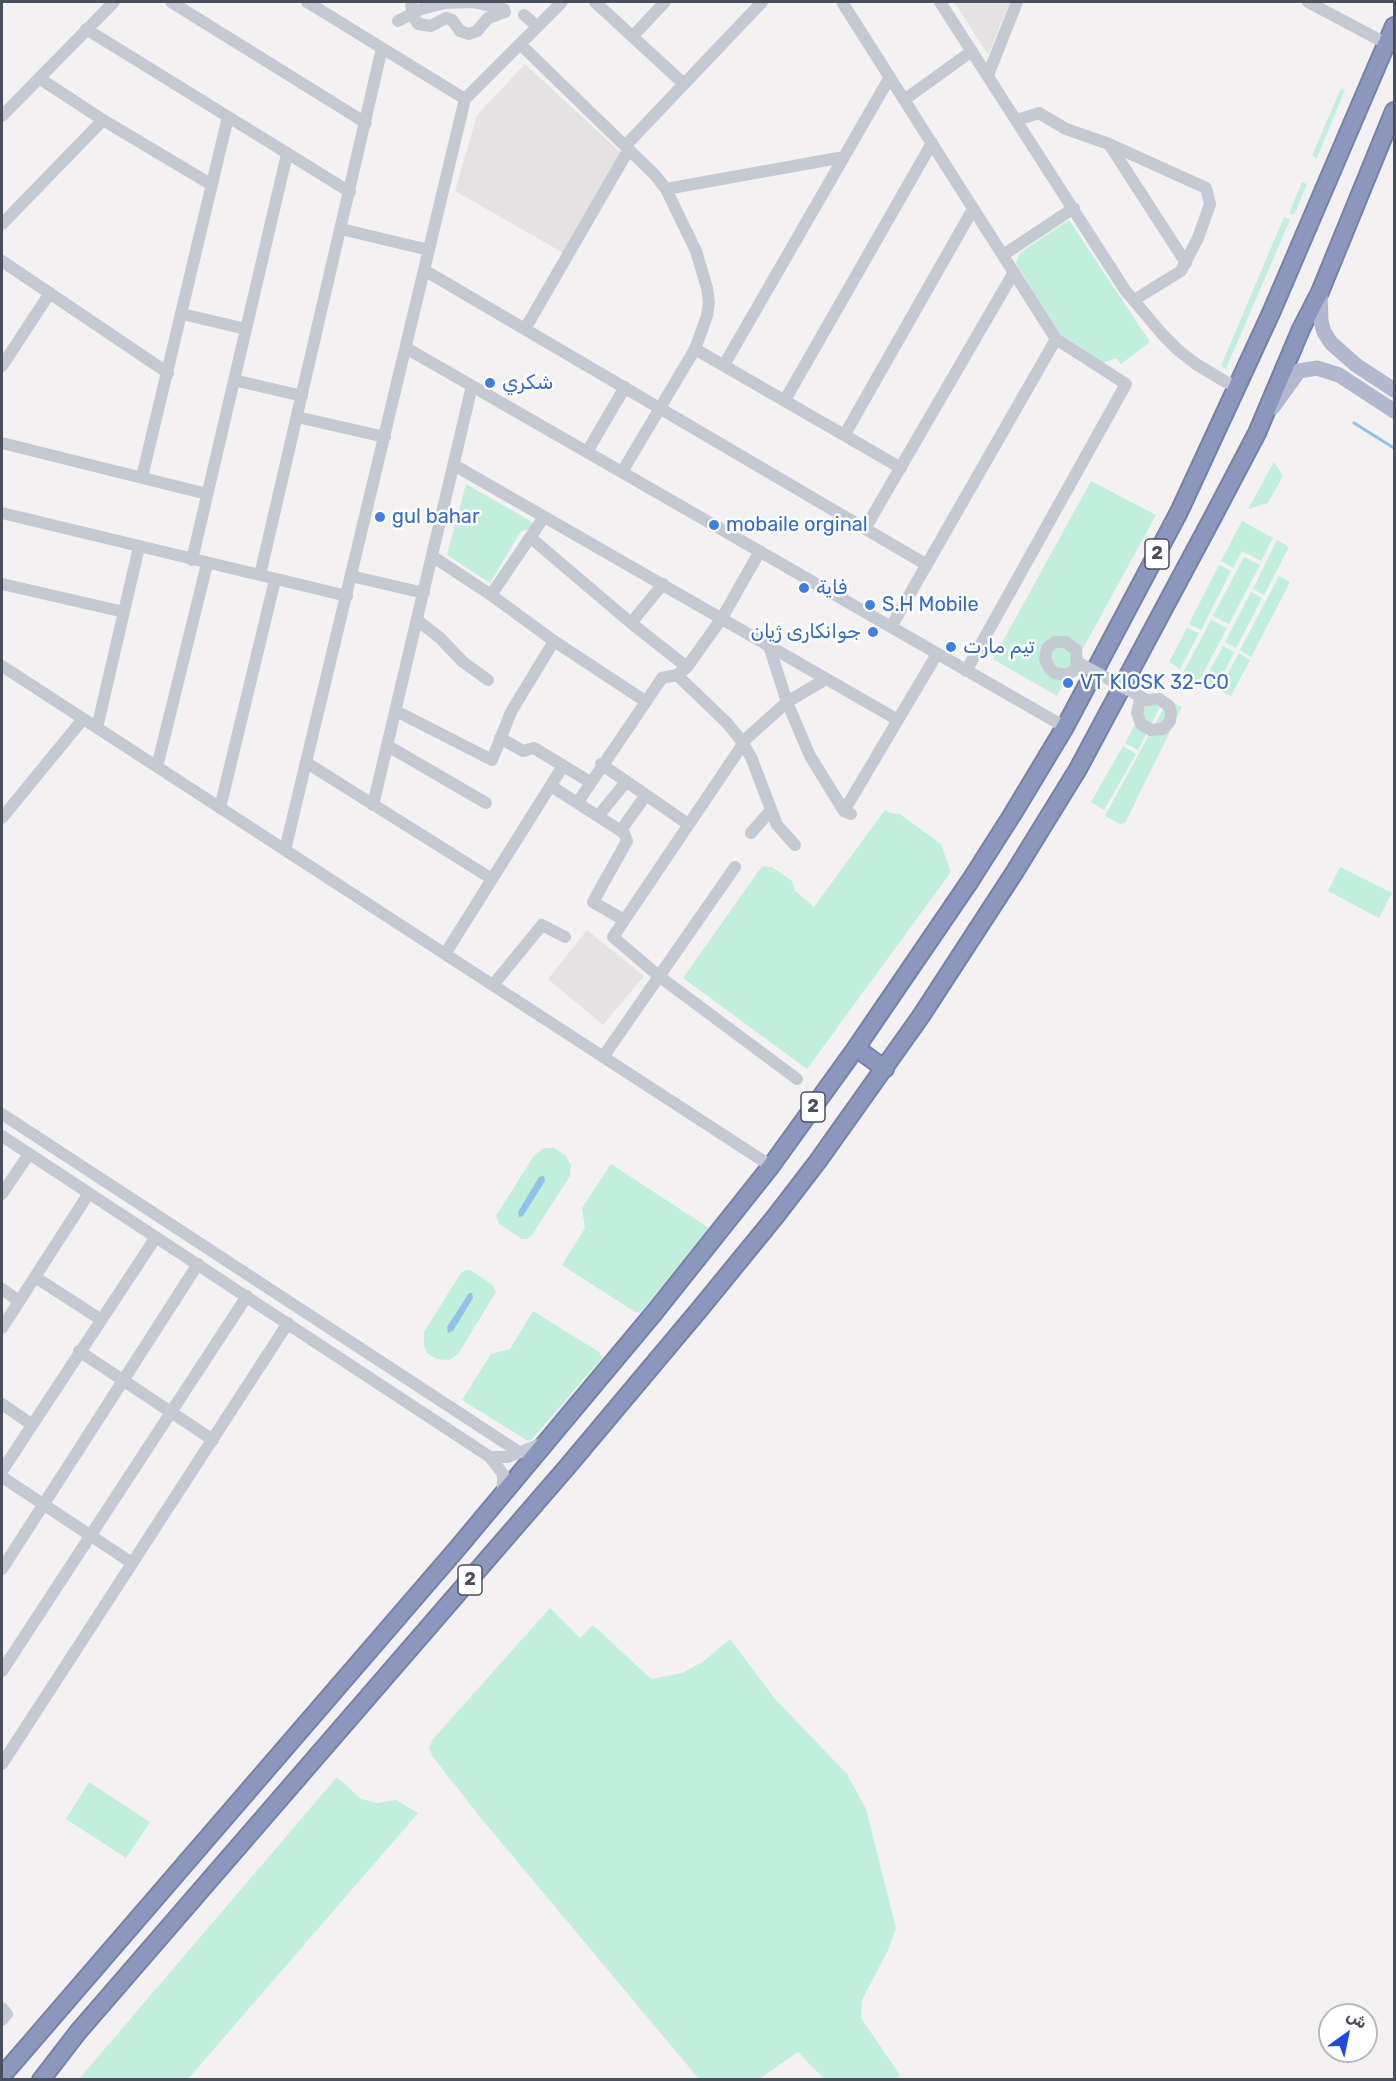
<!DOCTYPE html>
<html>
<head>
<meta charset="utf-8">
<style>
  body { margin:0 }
  #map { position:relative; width:1396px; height:2081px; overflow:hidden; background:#f3f1f1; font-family:Rubik,Cairo,sans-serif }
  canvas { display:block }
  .frame { position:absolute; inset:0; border:3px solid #494f5d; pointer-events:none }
  .north { position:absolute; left:1318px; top:2003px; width:60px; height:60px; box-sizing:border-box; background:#fff; border:2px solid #b6b9be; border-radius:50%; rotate:33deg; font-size:16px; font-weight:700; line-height:24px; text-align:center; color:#494f5d }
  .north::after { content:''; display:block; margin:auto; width:21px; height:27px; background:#2247db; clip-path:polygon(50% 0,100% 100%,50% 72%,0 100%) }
</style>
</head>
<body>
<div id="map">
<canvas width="1396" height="2081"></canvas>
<div class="frame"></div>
<div class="north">ش</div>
</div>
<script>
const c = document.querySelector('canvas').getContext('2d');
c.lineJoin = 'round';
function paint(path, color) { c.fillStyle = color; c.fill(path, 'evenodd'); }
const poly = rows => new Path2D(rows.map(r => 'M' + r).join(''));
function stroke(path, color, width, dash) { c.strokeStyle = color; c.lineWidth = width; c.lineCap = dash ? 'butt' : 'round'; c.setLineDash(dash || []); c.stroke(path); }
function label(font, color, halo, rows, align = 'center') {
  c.font = font + ' Rubik,Cairo,sans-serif'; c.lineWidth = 5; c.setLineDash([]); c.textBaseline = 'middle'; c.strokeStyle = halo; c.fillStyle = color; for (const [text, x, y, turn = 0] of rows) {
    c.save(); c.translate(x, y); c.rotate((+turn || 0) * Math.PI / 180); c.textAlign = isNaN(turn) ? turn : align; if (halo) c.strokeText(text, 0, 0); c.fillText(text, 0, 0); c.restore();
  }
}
paint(poly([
  [954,2,1010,2,989,53,987,53],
  [525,64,621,153,565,254,455,191,477,115],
  [587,930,644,976,603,1025,548,979]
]), '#e4e2e2');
paint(poly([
  [1341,88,1345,90,1317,158,1312,156],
  [1302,182,1307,184,1294,215,1289,213],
  [1284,217,1290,220,1226,369,1221,366],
  [1069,220,1150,342,1121,364,1116,358,1103,363,1058,333,1016,263,1020,253],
  [1274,462,1283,476,1268,503,1248,509],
  [1091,481,1156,515,1057,696,993,659],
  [466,484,534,523,529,530,521,531,490,583,447,555],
  [1242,521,1273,538,1261,561,1242,551,1233,568,1221,561],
  [1277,540,1289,547,1264,595,1253,589],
  [1244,557,1260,565,1229,624,1213,616],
  [1219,565,1231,571,1201,630,1189,624],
  [1279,576,1290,582,1251,657,1240,650],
  [1251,592,1262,598,1236,648,1225,642],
  [1211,620,1227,628,1199,681,1183,673],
  [1187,628,1199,633,1180,669,1169,662],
  [1223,646,1234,652,1216,689,1203,683],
  [1239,653,1250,660,1231,696,1219,690],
  [1151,695,1163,701,1138,750,1125,743],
  [1168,700,1182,707,1125,823,1120,824,1105,816],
  [1123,746,1136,754,1104,810,1091,802],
  [885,810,890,813,900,814,941,844,951,872,807,1069,683,978,762,866,772,867,792,881,795,891,814,907],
  [1340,867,1392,893,1379,918,1328,891],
  [544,1148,554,1148,566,1156,571,1165,570,1176,532,1235,528,1239,522,1239,499,1224,496,1216,533,1157],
  [611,1164,709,1228,640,1313,635,1312,562,1265,585,1228,582,1208],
  [465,1270,470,1270,493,1285,496,1292,458,1354,449,1360,436,1359,427,1353,424,1346,424,1332,461,1273],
  [533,1311,599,1352,602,1358,531,1440,528,1441,462,1400,491,1354,510,1349],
  [550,1608,580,1638,593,1625,651,1679,682,1673,704,1661,730,1639,775,1699,847,1774,866,1809,896,1928,888,1950,862,2000,861,2018,900,2075,894,2079,824,2079,798,2052,759,2079,699,2079,480,1817,433,1757,429,1748,433,1739],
  [337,1777,361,1799,377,1803,396,1800,418,1813,188,2079,79,2079],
  [89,1782,150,1822,126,1858,66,1819]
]), '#c2eedd');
paint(poly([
  [544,1176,545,1181,523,1216,519,1217,518,1212,539,1177],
  [469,1293,472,1293,473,1298,453,1331,448,1333,447,1327]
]), '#91c2e8');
stroke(poly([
  [1354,423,1394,448]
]), '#91c2e8', 3);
const highway = poly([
  [856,1048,885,1069],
  [2,2076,456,1550,654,1313,771,1166,856,1048,970,881,1012,815,1065,727,1179,512,1271,313,1394,26],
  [41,2080,78,2032,568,1466,699,1310,775,1217,818,1161,921,1016,1014,873,1078,769,1215,513,1257,433,1301,329,1320,292,1394,111]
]);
stroke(highway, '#7682a8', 20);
stroke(poly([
  [171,2,366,123],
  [307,2,465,99],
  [411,2,413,16,418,24,431,26,446,18,452,20,460,31,469,34,477,31,488,18,505,12],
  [595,2,684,84],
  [842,2,1056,339,1126,384,966,671],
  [940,2,1125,290,1163,335,1178,350,1196,364,1224,381,1238,387],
  [1308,2,1387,44],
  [524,15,531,21],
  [398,21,421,9,445,3,473,2,504,9],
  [86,29,350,192],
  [633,36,665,2],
  [521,45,655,175,666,189,679,216,696,251,707,288,709,302,707,316,695,349,622,472],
  [988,75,1017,2],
  [39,78,103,120,212,185],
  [904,100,972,51],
  [2,116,114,2],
  [1017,120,1039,113,1066,129,1109,144,1186,263],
  [1109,144,1206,188,1210,204,1198,238,1181,271,1134,300],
  [626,145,762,2],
  [666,189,844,157],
  [2,224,103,120],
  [341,229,429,250],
  [1003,255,1074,208],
  [2,261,168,373],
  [424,270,927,565],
  [182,314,246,329],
  [525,329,629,149],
  [406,348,1065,727],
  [695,349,901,468],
  [724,365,890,77],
  [2,366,50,293],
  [234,380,302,396],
  [785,400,932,143],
  [297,417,385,437],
  [845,434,973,209],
  [2,443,207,494],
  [587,452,625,387],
  [454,465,898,720],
  [142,477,228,117],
  [2,513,347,596],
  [866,527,1014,272],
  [531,538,631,623,687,667],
  [432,556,491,595,554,641,645,701],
  [192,560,287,154],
  [260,575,382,48],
  [351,576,424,593],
  [2,584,124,612],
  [491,595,544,517],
  [417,620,440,638,463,662,488,680],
  [631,623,663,584],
  [891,627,1056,339],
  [769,646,787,702,810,756,844,811,851,814],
  [1077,662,1076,650,1066,642,1055,642,1047,648,1045,659,1050,669,1055,673,1066,675,1079,668],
  [2,666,771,1166],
  [677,675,727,723,740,739,751,757,777,825,795,845],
  [1140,700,1137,713,1141,724,1151,730,1163,729,1170,721,1171,712,1169,706,1159,699,1147,700],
  [396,711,492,760,511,712,554,641],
  [97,728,139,547],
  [500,738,523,751,534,748,590,782],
  [388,746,486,803],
  [307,763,492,879],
  [601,764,688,824],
  [157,767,207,564],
  [551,786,624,833,627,841,593,902,624,920],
  [578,802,662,678,677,675,687,667,722,618,760,551],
  [373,805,472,386],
  [220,808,275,580],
  [844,811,937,654],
  [599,815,626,782],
  [2,818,83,719],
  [621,830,646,795],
  [751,833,771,810],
  [285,850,465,99,562,2],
  [445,954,563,766],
  [493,985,542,925,565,937],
  [603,1057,735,867],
  [797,1079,660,977,613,937,747,738,787,702,826,679],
  [2,1114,519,1452],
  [2,1136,490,1457,503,1474,503,1493],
  [2,1194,29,1154],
  [35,1277,100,1319],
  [2,1289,19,1301],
  [2,1328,89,1193],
  [79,1351,213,1440],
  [2,1404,31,1424],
  [490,1457,508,1457,546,1442],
  [2,1471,156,1237],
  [2,1477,132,1563],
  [2,1569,198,1264],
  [2,1671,247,1296],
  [2,1764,288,1323],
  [2,2008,7,2014,2,2020]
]), '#c5c9d4', 12);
stroke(poly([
  [1320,292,1321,321,1324,332,1331,343,1356,365,1394,390],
  [1273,407,1299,371,1317,368,1339,375,1394,411]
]), '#b2b9ce', 15);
stroke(highway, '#8b97bc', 16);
stroke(poly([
  [1077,662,1147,700]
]), '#c5c9d4', 12);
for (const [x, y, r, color] of [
  [490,383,6,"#3f7fe0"],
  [380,517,6,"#3f7fe0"],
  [714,525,6,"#3f7fe0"],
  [804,588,6,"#3f7fe0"],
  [870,605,6,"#3f7fe0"],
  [873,632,6,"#3f7fe0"],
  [951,647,6,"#3f7fe0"],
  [1068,683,6,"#3f7fe0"]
]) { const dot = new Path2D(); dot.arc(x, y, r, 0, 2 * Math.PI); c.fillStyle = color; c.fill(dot); stroke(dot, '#fff', 2); }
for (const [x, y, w] of [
  [1157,554,24],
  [813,1107,24],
  [470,1580,24]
]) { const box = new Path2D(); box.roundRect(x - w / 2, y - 15, w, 30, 4.5); c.fillStyle = '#fff'; c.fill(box); stroke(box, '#494f5d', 1.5); }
label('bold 18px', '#494f5d', null, [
  ["2",1157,554],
  ["2",813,1107],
  ["2",470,1580]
]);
label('20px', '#366cbe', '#fff', [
  ["شكري",502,383],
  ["gul bahar",392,517],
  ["mobaile orginal",726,525],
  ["فایة",816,588],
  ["S.H Mobile",882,605],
  ["جوانکاری ژیان",861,632,"right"],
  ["تیم مارت",963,647],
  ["VT KIOSK 32-C0",1080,683]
], 'left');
</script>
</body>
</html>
